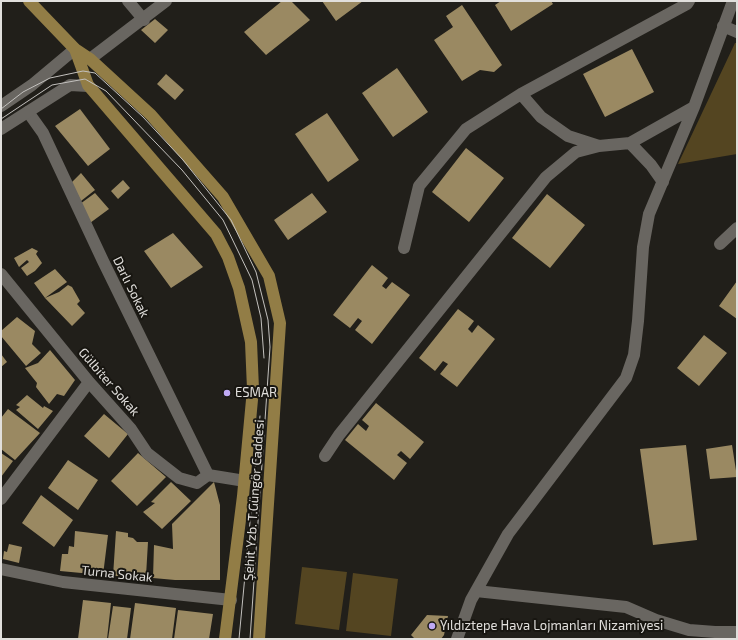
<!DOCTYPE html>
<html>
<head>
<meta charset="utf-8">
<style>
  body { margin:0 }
  #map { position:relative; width:738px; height:640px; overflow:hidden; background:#211f1a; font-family:"Exo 2",sans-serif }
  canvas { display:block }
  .frame { position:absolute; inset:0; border:2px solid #e1dfdc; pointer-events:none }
</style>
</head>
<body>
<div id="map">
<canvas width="738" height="640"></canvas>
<div class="frame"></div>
</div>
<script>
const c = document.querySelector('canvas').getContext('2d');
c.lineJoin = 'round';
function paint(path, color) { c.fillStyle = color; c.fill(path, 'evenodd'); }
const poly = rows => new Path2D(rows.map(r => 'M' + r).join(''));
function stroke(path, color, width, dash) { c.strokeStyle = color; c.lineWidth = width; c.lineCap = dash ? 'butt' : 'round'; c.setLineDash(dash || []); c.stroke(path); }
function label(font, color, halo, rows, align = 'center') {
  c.font = font + ' "Exo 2",sans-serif'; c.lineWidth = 4; c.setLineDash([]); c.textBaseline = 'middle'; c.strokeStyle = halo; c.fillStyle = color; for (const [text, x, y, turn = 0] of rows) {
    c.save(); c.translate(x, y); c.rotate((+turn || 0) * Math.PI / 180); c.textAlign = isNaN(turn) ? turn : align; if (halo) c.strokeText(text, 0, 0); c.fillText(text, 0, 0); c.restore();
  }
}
paint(poly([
  [735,43,737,43,737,154,678,164],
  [302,567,347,572,339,630,295,624],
  [353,573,398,579,391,636,346,631]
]), '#544521');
paint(poly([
  [282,1,291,1,310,20,266,55,244,32],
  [322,1,363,1,336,21],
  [501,1,551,1,553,4,511,31,495,5],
  [462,5,502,65,494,72,480,70,462,81,434,40,453,27,446,16],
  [155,19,168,30,155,43,141,30],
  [632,49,654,92,605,117,583,74],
  [397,68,428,112,393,137,362,93],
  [166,74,184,90,175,100,157,84],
  [80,109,110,149,88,166,55,126],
  [327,113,359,160,328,182,295,134],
  [466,148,504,178,469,222,432,192],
  [81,173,95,190,81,201,71,183],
  [123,180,130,188,118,199,111,191],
  [95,193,109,209,90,223,80,204],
  [312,193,327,212,288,240,274,220],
  [547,194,585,225,550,268,512,238],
  [173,233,203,267,171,288,144,251],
  [32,248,38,251,36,254,42,263,35,271,27,276,21,268,29,262,27,260,19,267,14,258],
  [372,265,388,278,382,286,386,289,392,282,410,295,372,344,355,330,362,321,358,318,350,328,333,315],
  [55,269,67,282,45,298,59,292,68,285,72,287,80,301,77,304,85,313,72,326,45,298,34,283],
  [737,281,737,319,719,306],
  [458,309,474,321,468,329,472,333,478,325,495,339,457,387,440,374,448,364,443,361,435,371,419,358],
  [17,317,35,331,32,344,41,353,26,366,1,336,1,331],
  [704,335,727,353,699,386,677,368],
  [50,350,75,380,64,396,57,394,49,404,36,387,37,383,25,368,38,363],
  [1,354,7,362,1,367],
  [27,395,43,408,44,406,53,411,38,429,16,410,20,407,16,405],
  [376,403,424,442,410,459,401,451,397,455,407,463,394,480,345,440,358,424,366,431,369,426,362,420],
  [8,409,40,433,15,460,1,449,1,418],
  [104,414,128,434,109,458,84,436],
  [686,445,697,540,653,545,640,449],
  [732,445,737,477,710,479,706,449],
  [1,453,13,461,1,477],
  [138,453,166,477,137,506,111,481],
  [68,460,98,480,78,510,48,488],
  [171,482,191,501,162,529,143,512,155,503,151,502],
  [214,482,220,505,220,580,175,580,153,578,154,545,173,549,172,524],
  [41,495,73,520,54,547,22,523],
  [75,531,108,535,103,575,60,571,62,554,68,554,69,546,74,547],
  [116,531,128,533,128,537,133,538,137,542,148,542,146,576,113,576],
  [9,544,22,547,19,563,3,559,4,551,7,552],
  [83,600,111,603,107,639,78,639],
  [135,603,176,608,172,639,130,639],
  [113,606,131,608,127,639,108,639],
  [178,610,213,614,209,639,174,639],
  [427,615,448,616,444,635,441,639,415,639,411,635]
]), '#9a8962');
stroke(poly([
  [128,1,144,20],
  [723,26,737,32],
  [90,59,166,1],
  [521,94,541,117,568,136,599,146],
  [28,112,43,133,103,261,208,475],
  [630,143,651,165,663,182],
  [720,244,737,228],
  [404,248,419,186,466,129,521,94,687,4,689,1],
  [1,274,89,382,131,429,147,453,179,478,197,483,208,475],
  [325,456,339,435,546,177,576,152,599,146,630,143,694,107],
  [208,475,245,481],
  [1,499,89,382],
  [1,569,63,582,231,600],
  [476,591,626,607,656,620,689,630,715,632,737,632],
  [457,639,471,600,508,534,626,378,634,355,638,321,643,247,649,214,694,107,733,1]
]), '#696661', 12);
stroke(poly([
  [1,106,32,85,75,49],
  [1,129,70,85,88,86]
]), '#696661', 12);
stroke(poly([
  [29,1,75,49,90,59,151,115,223,197,269,276,280,323,259,639],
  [75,49,88,85,216,234,228,257,239,288,251,342,253,389,243,496,225,639]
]), '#927d46', 12);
stroke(poly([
  [1,109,23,92,50,78,83,71,95,73,143,117,183,160,231,220,256,272,268,320,270,347,250,639],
  [1,119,52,85,85,79,106,91,182,170,223,220,252,280,261,318,264,358],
  [239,639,260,416]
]), '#c3c1be', 1);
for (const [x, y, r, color] of [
  [227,393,4,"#bfa9f4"],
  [432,626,4,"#bfa9f4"]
]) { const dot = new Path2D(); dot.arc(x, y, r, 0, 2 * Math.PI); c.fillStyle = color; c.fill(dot); stroke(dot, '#181611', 1.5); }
label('13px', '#e1dfdc', '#181611', [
  ["Darlı Sokak",131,287,64],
  ["Gülbiter Sokak",109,382,49],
  ["Şehit Yzb. T.Güngör Caddesi",254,500,-86],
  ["Turna Sokak",117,574,6]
]);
label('13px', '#e1dfdc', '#181611', [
  ["ESMAR",235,393],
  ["Yıldıztepe Hava Lojmanları Nizamiyesi",440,626]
], 'left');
</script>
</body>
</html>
